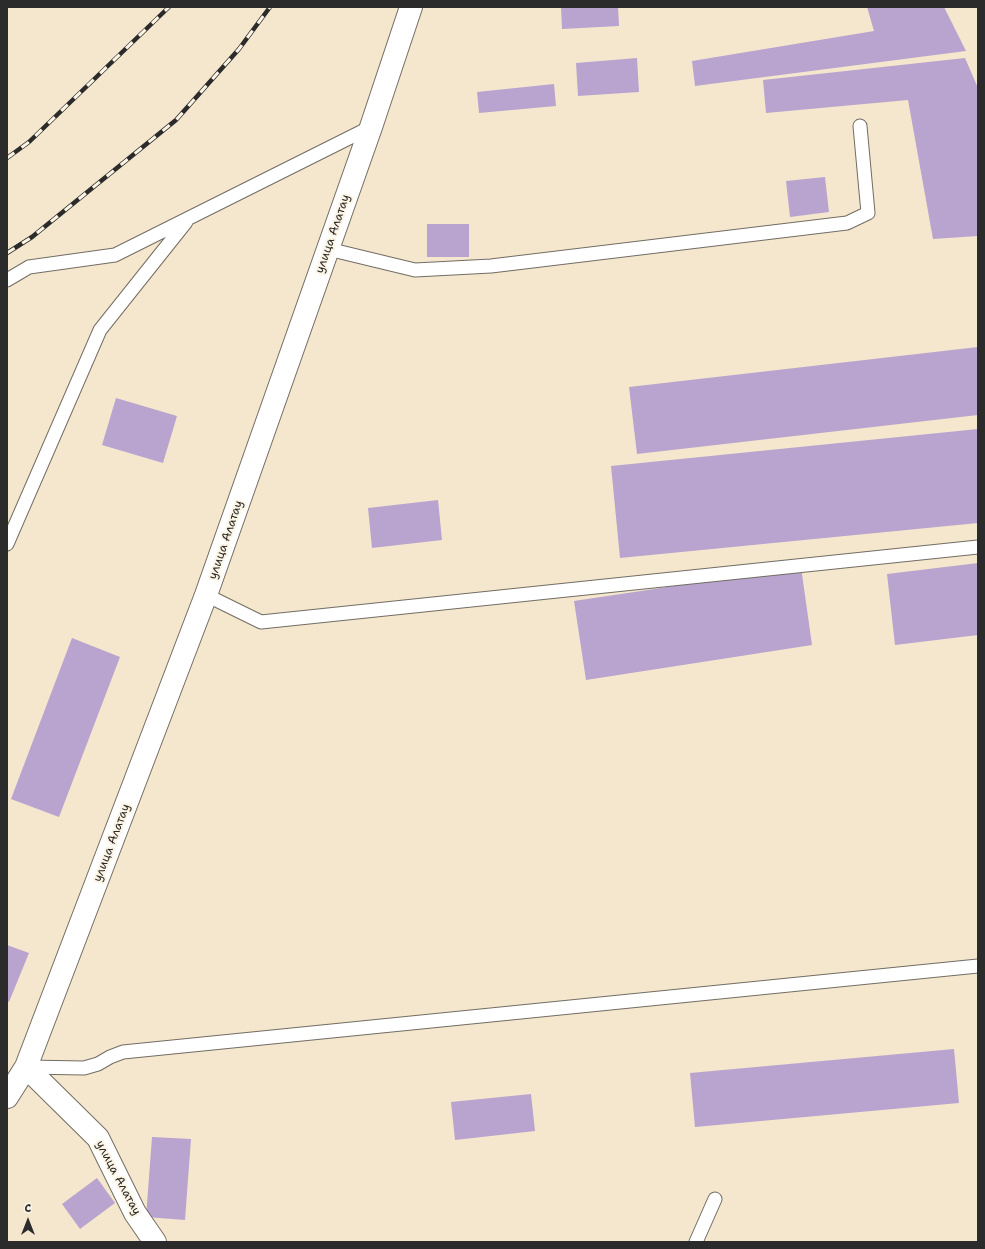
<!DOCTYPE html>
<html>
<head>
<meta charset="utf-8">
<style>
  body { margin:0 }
  #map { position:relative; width:985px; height:1249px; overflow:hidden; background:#f5e7cd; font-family:"Shantell Sans",sans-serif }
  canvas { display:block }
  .frame { position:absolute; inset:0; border:8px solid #2b2b2b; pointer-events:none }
  .north { position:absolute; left:8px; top:1201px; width:40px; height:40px; -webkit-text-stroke:3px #fcf5e5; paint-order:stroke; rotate:0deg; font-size:11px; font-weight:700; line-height:16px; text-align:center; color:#2b2b2b }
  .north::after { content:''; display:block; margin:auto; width:14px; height:18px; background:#2b2b2b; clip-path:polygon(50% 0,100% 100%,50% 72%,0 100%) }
</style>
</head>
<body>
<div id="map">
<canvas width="985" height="1249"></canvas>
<div class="frame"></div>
<div class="north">С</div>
</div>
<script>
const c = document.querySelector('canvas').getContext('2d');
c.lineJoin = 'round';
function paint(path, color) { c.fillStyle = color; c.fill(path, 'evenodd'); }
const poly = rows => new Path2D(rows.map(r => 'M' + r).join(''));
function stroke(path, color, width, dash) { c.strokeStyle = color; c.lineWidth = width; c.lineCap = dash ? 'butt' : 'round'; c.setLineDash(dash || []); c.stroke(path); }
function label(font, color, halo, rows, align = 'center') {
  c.font = font + ' "Shantell Sans",sans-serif'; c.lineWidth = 4; c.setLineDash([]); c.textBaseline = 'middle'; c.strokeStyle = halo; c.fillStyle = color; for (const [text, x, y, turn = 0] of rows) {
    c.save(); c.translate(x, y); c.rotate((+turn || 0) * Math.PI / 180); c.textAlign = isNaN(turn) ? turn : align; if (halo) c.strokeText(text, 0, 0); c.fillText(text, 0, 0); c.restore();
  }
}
paint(poly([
  [561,7,618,7,619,26,562,29],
  [867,7,944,7,966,51,695,86,692,61,874,31],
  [637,58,639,92,578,96,576,63],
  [965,58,978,88,978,236,933,239,908,100,766,113,763,80],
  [554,84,556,106,479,113,477,92],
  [825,177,829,212,790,217,786,181],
  [427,224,469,224,469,257,427,257],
  [978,347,978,415,637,454,629,387],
  [116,398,177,416,163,463,102,445],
  [978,429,978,523,620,558,611,466],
  [438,500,442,540,372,548,368,508],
  [978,563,978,635,895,645,887,574],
  [801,567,812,645,586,680,574,601],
  [72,638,120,657,59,817,11,799],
  [7,945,29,953,9,1002,7,1001],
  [954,1049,959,1103,695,1127,690,1073],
  [531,1094,535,1131,455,1140,451,1102],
  [152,1137,191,1139,185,1220,146,1217],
  [97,1178,115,1203,80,1229,62,1204]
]), '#b8a4cf');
const service = poly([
  [328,249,415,270,491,266,847,223,868,213,860,126],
  [7,280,29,267,115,255,371,127],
  [7,544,100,330,186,222],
  [206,595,261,622,978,547],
  [26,1067,84,1068,98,1064,110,1057,123,1052,978,966],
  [696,1242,715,1199]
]);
const minor = poly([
  [7,1097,26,1067],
  [155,1242,135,1213,98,1138,26,1067,206,595,371,127,411,7]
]);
stroke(service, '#726d64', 15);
stroke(minor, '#726d64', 24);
stroke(service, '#fff', 13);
stroke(minor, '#fff', 22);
const rail = poly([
  [7,158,29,142,169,7],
  [7,253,32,237,176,120,239,49,270,7]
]);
stroke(rail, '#2b2b2b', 4.5);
stroke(rail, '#fcf5e5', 3, [9]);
label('12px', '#2b2b2b', '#fcf5e5', [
  ["улица Алатау",333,234,-71],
  ["улица Алатау",226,540,-71],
  ["улица Алатау",112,843,-69],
  ["улица Алатау",118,1178,62]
]);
</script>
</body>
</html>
